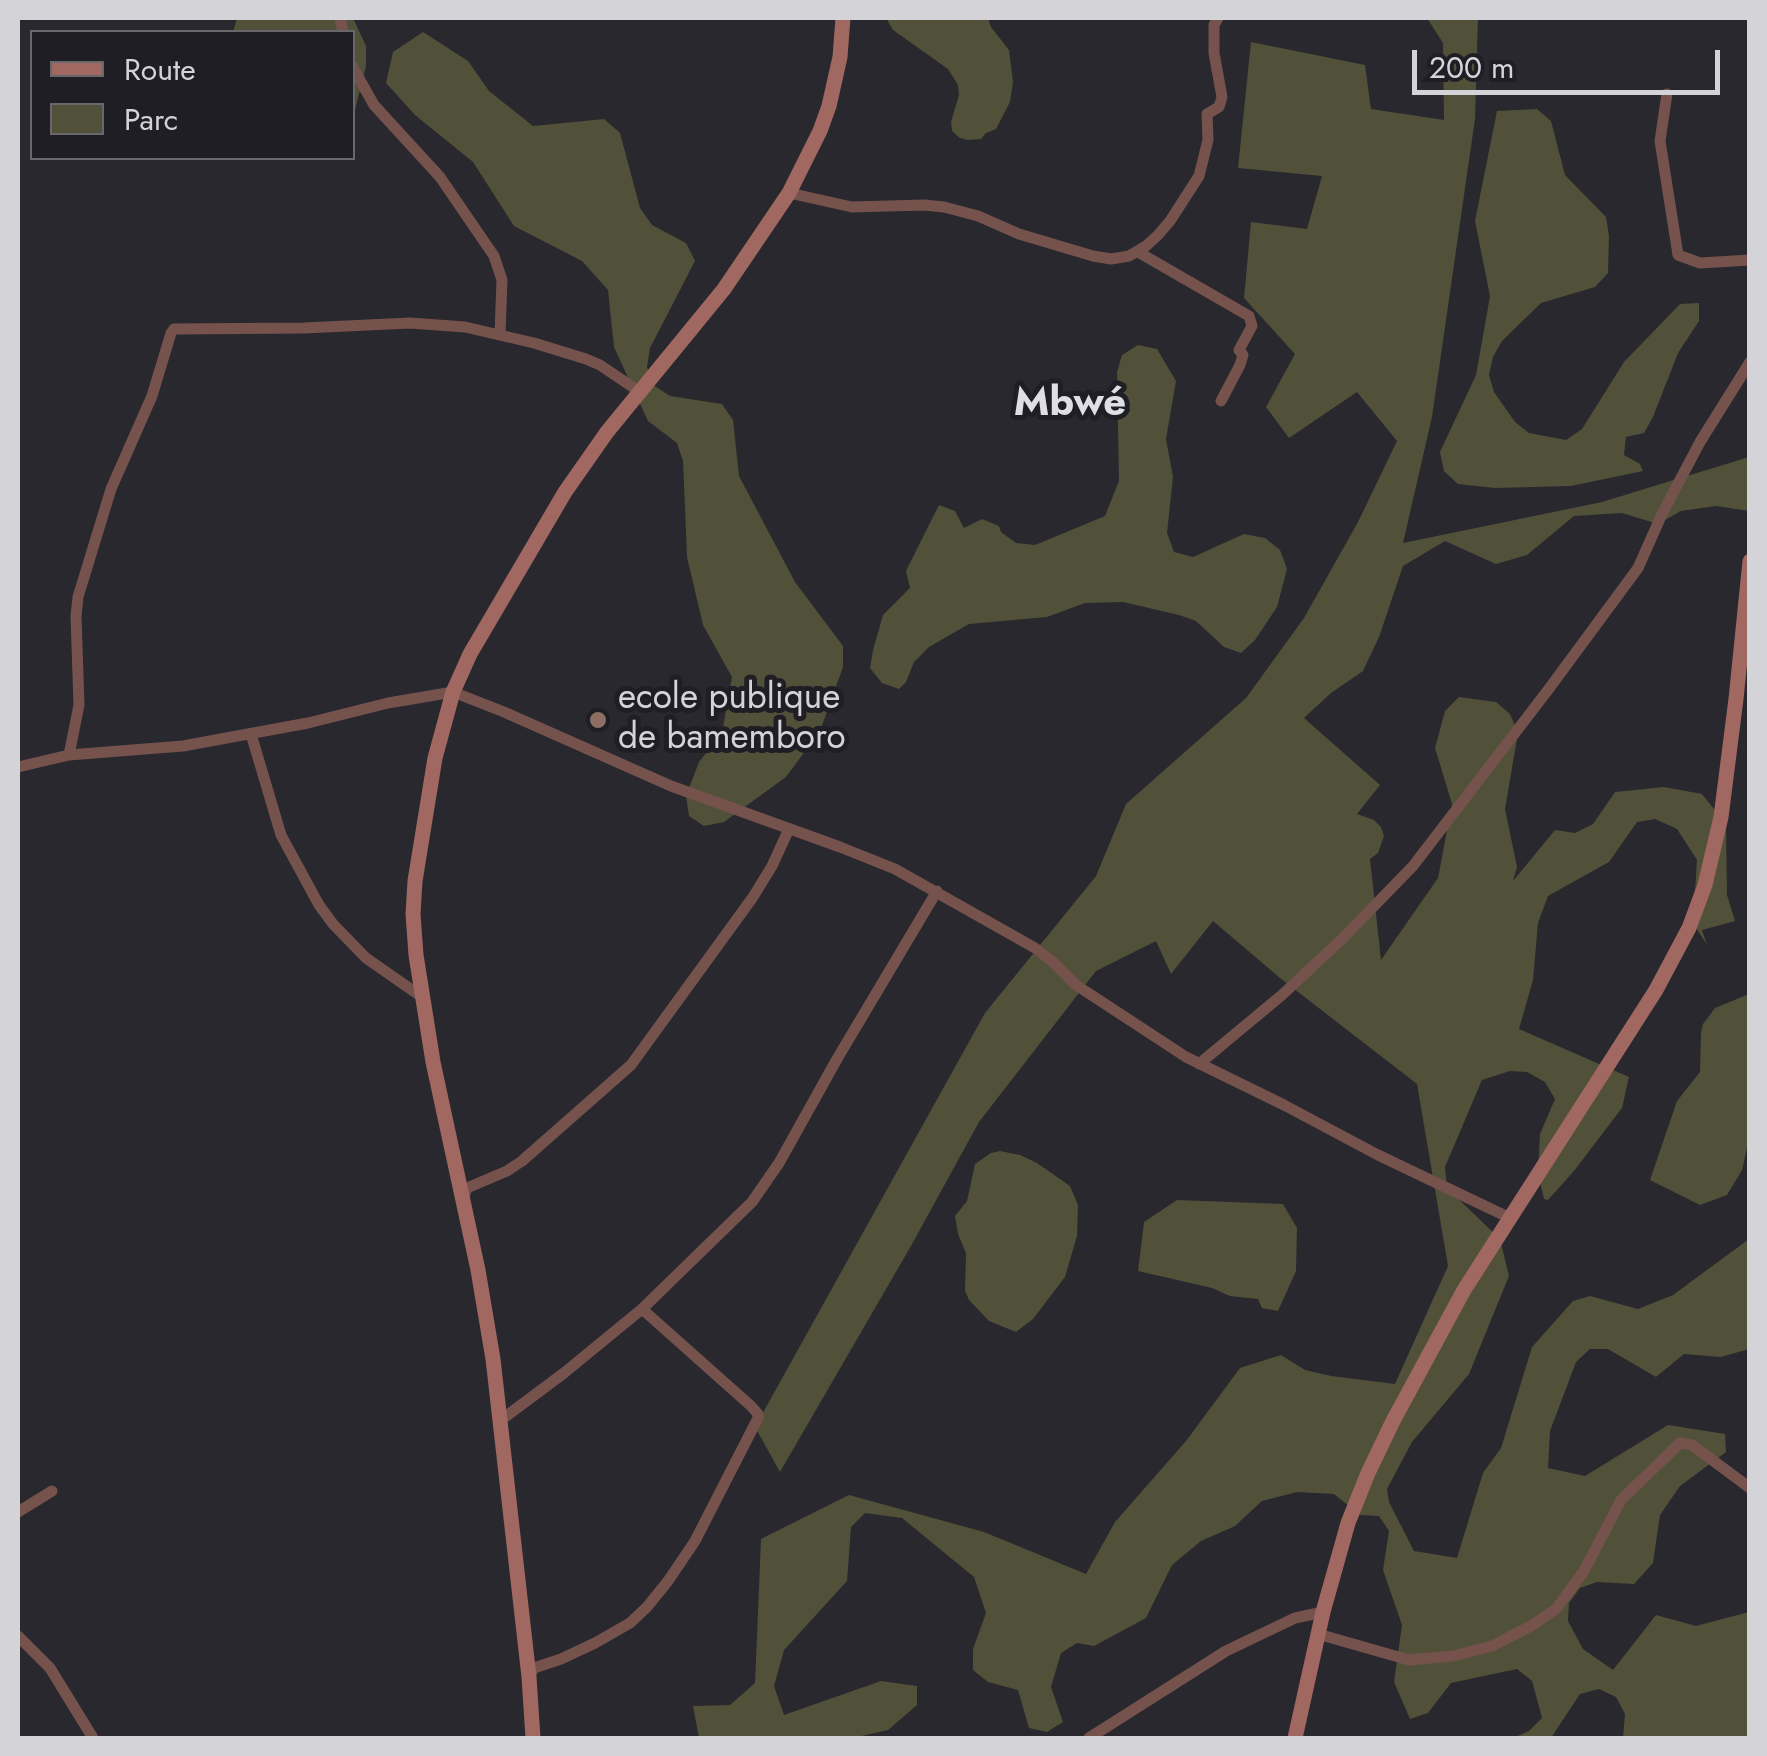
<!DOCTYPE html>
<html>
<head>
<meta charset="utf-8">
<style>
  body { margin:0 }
  #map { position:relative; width:1767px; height:1756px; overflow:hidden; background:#28282e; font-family:Jost,sans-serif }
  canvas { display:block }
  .frame { position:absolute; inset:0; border:20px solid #d4d4d8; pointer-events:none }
  .legend { position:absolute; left:30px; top:30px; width:325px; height:130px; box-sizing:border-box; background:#1e1e24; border:2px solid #67676c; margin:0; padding:12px 18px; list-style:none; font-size:30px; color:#d4d4d8 }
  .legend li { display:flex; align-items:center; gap:20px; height:50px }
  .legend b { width:50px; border:2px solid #67676c }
  .scale { position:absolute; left:1412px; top:50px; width:308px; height:45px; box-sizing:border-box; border:5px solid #d4d4d8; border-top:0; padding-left:12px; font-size:30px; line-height:35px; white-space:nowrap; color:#d4d4d8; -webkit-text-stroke:8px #1e1e24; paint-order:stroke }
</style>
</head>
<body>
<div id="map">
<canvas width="1767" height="1756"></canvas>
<div class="frame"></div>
<ul class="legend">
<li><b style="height:12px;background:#a16861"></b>Route</li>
<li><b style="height:28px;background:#505138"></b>Parc</li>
</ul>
<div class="scale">200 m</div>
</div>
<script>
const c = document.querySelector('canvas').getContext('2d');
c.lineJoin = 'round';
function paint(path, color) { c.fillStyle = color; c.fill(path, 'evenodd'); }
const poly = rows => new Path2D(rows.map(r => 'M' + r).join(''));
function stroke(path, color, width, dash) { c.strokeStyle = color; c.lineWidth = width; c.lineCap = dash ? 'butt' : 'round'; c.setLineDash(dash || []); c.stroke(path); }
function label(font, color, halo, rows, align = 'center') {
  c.font = font + ' Jost,sans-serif'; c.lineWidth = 10; c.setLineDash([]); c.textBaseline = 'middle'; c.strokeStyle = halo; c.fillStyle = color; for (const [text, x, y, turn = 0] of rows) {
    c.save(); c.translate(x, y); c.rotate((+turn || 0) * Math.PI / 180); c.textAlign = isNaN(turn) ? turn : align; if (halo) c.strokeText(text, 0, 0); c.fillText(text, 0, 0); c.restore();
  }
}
paint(poly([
  [237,18,353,18,366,46,366,66,353,118,352,32,233,32],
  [886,18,988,18,991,27,1009,50,1013,82,1010,102,996,129,986,133,981,139,968,140,960,138,952,131,951,122,959,95,958,85,948,69,893,30],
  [1427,18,1478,18,1475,119,1432,417,1403,543,1602,502,1749,457,1749,511,1716,506,1681,511,1658,524,1622,513,1574,516,1527,555,1496,564,1445,541,1403,566,1379,637,1363,671,1331,693,1304,718,1380,785,1357,814,1374,820,1381,827,1384,836,1378,853,1370,859,1381,960,1438,878,1452,804,1435,748,1445,711,1459,697,1496,702,1510,714,1518,733,1505,809,1517,867,1513,881,1555,830,1575,833,1593,824,1615,792,1664,787,1702,794,1726,824,1727,895,1735,921,1702,930,1707,945,1693,923,1697,860,1677,829,1655,819,1637,822,1609,862,1548,896,1538,923,1533,980,1519,1029,1629,1077,1622,1108,1574,1171,1548,1200,1544,1199,1538,1174,1540,1134,1555,1099,1545,1082,1527,1072,1510,1071,1482,1080,1445,1167,1447,1188,1500,1239,1509,1276,1469,1374,1412,1442,1387,1489,1389,1502,1414,1551,1457,1558,1483,1473,1501,1448,1532,1347,1573,1301,1590,1296,1638,1309,1673,1295,1749,1239,1749,1349,1721,1357,1684,1354,1656,1377,1608,1349,1590,1349,1576,1362,1550,1431,1548,1468,1585,1476,1668,1425,1725,1434,1726,1452,1680,1486,1660,1515,1653,1563,1634,1584,1597,1582,1580,1588,1569,1603,1568,1621,1583,1649,1613,1670,1656,1615,1696,1626,1749,1612,1749,1738,1623,1738,1625,1714,1616,1697,1599,1689,1580,1694,1551,1738,1513,1738,1529,1731,1542,1718,1532,1681,1517,1669,1451,1683,1428,1713,1410,1719,1394,1682,1402,1625,1383,1570,1389,1531,1379,1516,1360,1515,1334,1494,1297,1492,1262,1501,1235,1526,1201,1541,1172,1565,1146,1618,1094,1646,1077,1643,1061,1653,1051,1687,1063,1722,1047,1732,1029,1728,1018,1690,988,1682,973,1670,973,1649,986,1613,974,1577,902,1518,865,1513,851,1527,847,1581,784,1650,774,1686,784,1715,881,1681,917,1686,917,1705,888,1730,853,1738,699,1738,693,1706,730,1705,755,1683,761,1539,849,1495,984,1532,1086,1574,1115,1522,1186,1441,1240,1368,1281,1355,1305,1370,1331,1376,1395,1384,1448,1266,1417,1084,1280,978,1213,921,1171,974,1156,941,1096,971,979,1122,911,1246,780,1472,755,1427,985,1013,1096,876,1126,804,1246,698,1304,618,1358,522,1397,441,1357,392,1289,438,1266,407,1295,354,1244,298,1251,222,1307,229,1322,176,1238,168,1251,42,1365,65,1371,109,1444,120,1443,43],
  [423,32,468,61,489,91,533,126,604,119,620,133,640,208,652,225,686,243,695,261,650,348,647,367,653,385,670,396,722,404,733,420,739,476,795,582,843,646,843,667,820,731,786,777,724,822,704,826,689,816,686,796,699,762,722,733,732,677,703,625,687,557,683,461,677,443,648,421,614,347,608,290,582,261,514,226,473,162,415,115,386,83,393,52],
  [1537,109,1551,121,1565,175,1606,217,1609,236,1608,273,1595,287,1541,303,1502,341,1493,357,1489,375,1494,392,1515,422,1529,433,1566,440,1582,429,1624,362,1680,304,1699,303,1699,321,1678,353,1653,417,1644,433,1626,437,1624,455,1640,464,1643,471,1571,486,1495,488,1458,484,1444,471,1440,452,1476,375,1490,296,1475,221,1497,111],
  [1138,345,1157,349,1176,381,1166,439,1173,477,1167,533,1174,552,1193,557,1244,534,1265,538,1280,550,1287,569,1277,607,1255,640,1241,653,1224,647,1196,621,1179,615,1123,602,1085,603,1047,617,969,624,929,647,914,662,906,682,899,689,882,683,870,668,873,650,883,615,910,588,906,571,939,505,955,511,964,528,982,519,999,526,1001,532,1016,543,1035,545,1105,516,1119,481,1117,372,1122,355],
  [1749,994,1749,1139,1742,1170,1727,1195,1700,1205,1650,1180,1677,1101,1700,1072,1701,1033,1703,1024,1715,1008],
  [1000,1151,1020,1155,1037,1163,1070,1186,1078,1205,1077,1236,1065,1277,1033,1319,1016,1332,989,1321,969,1300,965,1291,966,1253,958,1234,955,1216,967,1201,975,1164,991,1153],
  [1177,1200,1283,1204,1297,1228,1296,1271,1278,1311,1262,1308,1258,1299,1230,1296,1212,1288,1138,1271,1144,1222]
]), '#505138');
stroke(poly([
  [340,18,343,32],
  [352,66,374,105,440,177,494,256,502,280,500,334],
  [1667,94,1660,141,1678,255,1700,263,1750,260],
  [789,193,852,207,924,205,944,207,978,216,1019,234,1093,256,1111,259,1129,256,1146,246,1158,235,1170,221,1199,176,1208,140,1207,114,1219,107,1222,97,1214,53,1214,25,1218,18],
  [1138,252,1249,316,1252,326,1239,350,1243,355,1240,365,1221,401],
  [251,734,281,835,319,905,333,924,366,958,422,997],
  [69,755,79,705,76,616,78,597,111,489,152,396,171,333,174,329,304,328,410,323,465,327,534,343,586,359,600,365,640,392],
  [18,767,69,755,183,746,308,723,388,703,453,692,504,712,671,786,840,847,895,869,1035,948,1054,963,1076,985,1186,1057,1284,1105,1378,1155,1510,1218],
  [1199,1064,1282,995,1342,939,1413,866,1548,690,1638,568,1662,514,1700,442,1750,362],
  [463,1199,467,1188,507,1171,522,1161,631,1065,753,897,772,866,789,829],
  [501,1420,564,1373,642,1309,752,1202,779,1163,837,1059,937,891],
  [18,1512,52,1491],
  [1318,1634,1409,1660,1453,1656,1492,1646,1531,1626,1556,1609,1584,1571,1621,1500,1680,1443,1692,1445,1750,1488],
  [18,1636,50,1668,93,1738],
  [529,1677,534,1668,561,1659,595,1643,630,1623,647,1607,668,1581,695,1541,758,1418,758,1414,751,1406,642,1309],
  [1089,1738,1226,1651,1295,1618,1323,1612]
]), '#76524d', 11);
stroke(poly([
  [533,1738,529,1677,493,1359,478,1270,433,1062,416,955,413,914,415,881,435,758,453,692,470,654,565,492,607,432,724,289,789,193,820,131,829,106,840,57,843,18],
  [1295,1738,1323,1612,1348,1523,1368,1473,1393,1421,1464,1290,1656,990,1689,928,1705,885,1721,817,1736,699,1750,561]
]), '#a16861', 15);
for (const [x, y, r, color] of [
  [598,720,10,"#8d6e63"]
]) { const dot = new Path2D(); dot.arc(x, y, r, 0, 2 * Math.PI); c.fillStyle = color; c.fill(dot); stroke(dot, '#1e1e24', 4); }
label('35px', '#d4d4d8', '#1e1e24', [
  ["ecole publique",618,700],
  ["de bamemboro",618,740]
], 'left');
label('bold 40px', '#dddee6', '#1e1e24', [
  ["Mbwé",1070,405]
]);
</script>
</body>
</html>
